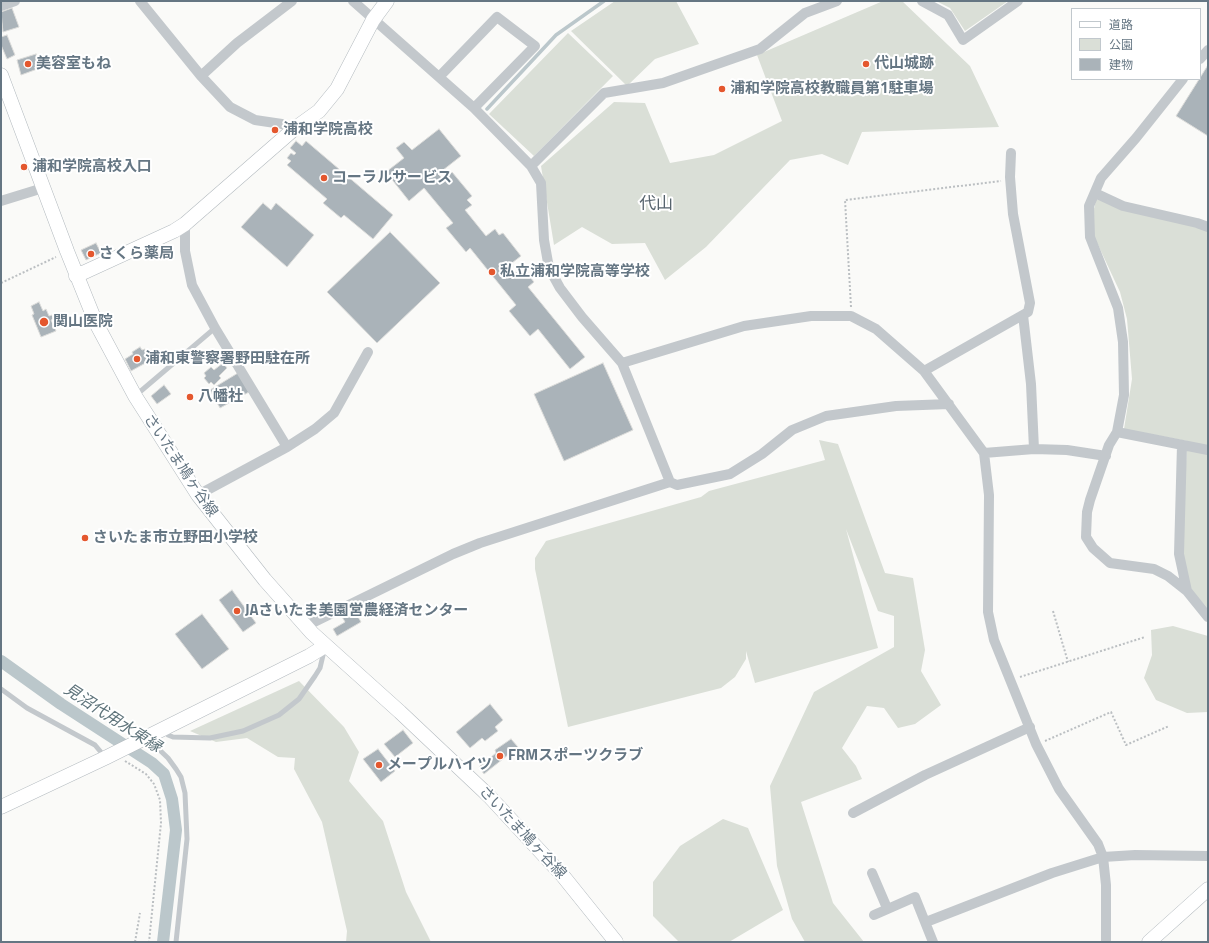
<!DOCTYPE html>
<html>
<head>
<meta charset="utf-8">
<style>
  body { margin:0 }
  #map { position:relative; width:1209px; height:943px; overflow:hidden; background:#fafaf8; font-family:"Titillium Web","Noto Sans JP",sans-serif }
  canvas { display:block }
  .frame { position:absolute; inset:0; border:2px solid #657683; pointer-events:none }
  .legend { position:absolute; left:1071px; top:8px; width:130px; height:72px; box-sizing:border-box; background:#fff; border:1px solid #c1c8cd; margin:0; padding:5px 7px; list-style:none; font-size:12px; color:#657683 }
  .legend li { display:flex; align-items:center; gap:8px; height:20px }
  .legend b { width:20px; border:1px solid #c1c8cd }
</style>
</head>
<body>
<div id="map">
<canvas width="1209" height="943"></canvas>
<div class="frame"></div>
<ul class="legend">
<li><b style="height:5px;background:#fff"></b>道路</li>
<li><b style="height:11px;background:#dadfd7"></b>公園</li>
<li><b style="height:11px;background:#aab3b9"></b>建物</li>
</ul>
</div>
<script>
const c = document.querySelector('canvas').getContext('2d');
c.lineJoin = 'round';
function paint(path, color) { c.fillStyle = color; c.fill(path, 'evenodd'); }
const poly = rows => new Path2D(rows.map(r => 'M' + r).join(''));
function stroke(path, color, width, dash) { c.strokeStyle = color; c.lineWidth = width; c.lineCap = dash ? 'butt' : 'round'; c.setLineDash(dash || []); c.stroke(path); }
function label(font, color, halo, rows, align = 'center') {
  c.font = font + ' "Titillium Web","Noto Sans JP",sans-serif'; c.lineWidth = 4; c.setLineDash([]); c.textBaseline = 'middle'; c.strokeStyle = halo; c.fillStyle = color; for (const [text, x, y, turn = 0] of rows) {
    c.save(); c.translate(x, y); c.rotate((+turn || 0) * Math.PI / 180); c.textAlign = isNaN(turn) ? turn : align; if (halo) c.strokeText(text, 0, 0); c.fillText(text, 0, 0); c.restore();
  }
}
paint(poly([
  [615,1,676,1,699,44,655,59,627,86,571,31],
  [883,1,902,1,970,66,999,127,862,132,848,165,822,154,790,160,706,247,665,280,645,243,612,244,582,227,554,245,541,166,614,102,645,103,670,163,714,155,782,121,757,55],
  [936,1,1008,1,965,31,950,8],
  [568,33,613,76,534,156,489,114],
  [1102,198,1208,231,1208,609,1189,587,1182,554,1187,441,1124,429,1132,379,1127,319,1120,292,1093,234,1092,217,1096,200],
  [819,440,838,444,885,573,913,578,925,650,921,671,941,705,915,724,898,728,884,708,867,706,842,748,856,766,862,779,801,802,833,903,864,942,805,942,792,919,777,866,770,786,814,692,894,647,894,616,878,611,846,529,878,648,755,683,746,651,746,659,735,677,721,688,568,727,535,569,535,558,546,541,701,497,709,491,825,460],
  [1173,626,1208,636,1208,712,1187,713,1156,700,1144,678,1152,655,1151,630],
  [299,681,344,727,359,752,349,781,383,821,406,892,431,942,346,942,347,931,322,822,294,769,295,758,278,757,247,738,216,742,190,731],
  [723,819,748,828,783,910,729,942,679,942,653,916,653,882,680,846]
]), '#dadfd7');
stroke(poly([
  [487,109,556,35,604,1]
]), '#bbc7cb', 3.5);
stroke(poly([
  [1,661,61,704,152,763,164,774,172,799,176,830,163,942]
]), '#bbc7cb', 12);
const building = poly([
  [12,8,19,27,3,32,1,12,12,8],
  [7,35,15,55,7,59,1,45,1,37,7,35],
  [36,54,40,68,21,75,17,60,36,54],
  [1208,65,1208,136,1176,116,1208,65],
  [439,129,461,156,438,174,443,179,452,172,472,196,467,200,472,205,465,210,486,236,495,229,499,235,503,233,521,256,508,266,514,273,516,272,521,277,526,272,534,282,528,287,585,357,570,369,538,329,530,336,509,311,516,305,470,248,466,252,446,228,453,223,424,188,409,201,386,172,404,158,396,148,404,142,412,150,439,129],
  [296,141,302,146,306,141,393,215,373,239,344,215,341,218,323,203,327,199,287,165,291,161,287,158,291,153,294,155,296,153,290,148,296,141],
  [263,203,271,210,276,203,314,235,287,267,241,227,263,203],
  [390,232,440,283,377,343,327,292,390,232],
  [96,243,101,253,86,260,81,250,96,243],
  [39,302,43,311,46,309,49,316,52,315,54,319,51,320,56,331,41,337,32,315,34,314,31,306,39,302],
  [140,347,142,350,145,349,151,360,131,371,125,359,133,354,132,352,140,347],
  [223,363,227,368,219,376,221,378,214,385,211,382,209,384,204,378,206,376,204,373,211,367,214,370,223,363],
  [603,363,633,430,564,461,534,394,603,363],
  [238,373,249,392,220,408,210,390,238,373],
  [164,385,171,394,157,404,151,396,164,385],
  [232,590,256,623,243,632,219,600,232,590],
  [353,608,361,622,337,636,333,629,345,622,341,615,353,608],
  [202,614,229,649,202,669,175,634,202,614],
  [490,704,503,720,495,727,498,731,485,741,482,738,470,748,456,732,490,704],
  [403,730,413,743,395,757,384,744,403,730],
  [511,739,518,747,484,774,479,767,496,753,495,750,511,739],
  [378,749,395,771,381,782,363,759,378,749]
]);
paint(building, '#aab3b9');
stroke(building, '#dcdcda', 1);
const secondary = poly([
  [1,75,67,251,96,323,135,396,198,495,265,580,312,633,400,712,489,796,563,876,616,942],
  [76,276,174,231,185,224,294,129,319,111,337,89,373,20,387,1],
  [1,807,105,758,309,656,325,646],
  [1149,942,1208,889]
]);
stroke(secondary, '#b3babf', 15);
stroke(poly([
  [1,283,56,257],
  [851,307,845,200,1001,181],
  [1053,611,1068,662],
  [1020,677,1145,637],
  [1045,741,1111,712,1126,745,1169,726],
  [125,761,146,774,154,784,160,800,161,823,149,942],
  [135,942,140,913]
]), '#bbbfc2', 2, [2, 2]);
stroke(poly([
  [135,396,215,328],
  [1,689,27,708,95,745,105,757],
  [164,730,168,735,173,737,210,738,243,731,279,715,299,699,315,676,320,668,324,651],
  [148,739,168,758,176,769,181,777,185,793,187,839,176,942]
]), '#c3c8cc', 5);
stroke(poly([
  [140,1,201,76,230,107,255,120,282,124,294,129],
  [353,1,474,108,531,166,541,183,544,240,549,268,560,288,582,317,622,363,670,482,677,485,730,474,762,454,792,430,826,416,896,406,949,404],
  [922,1,948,15,963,40,1018,1],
  [1,6,15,1],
  [1200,59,1208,50],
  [201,76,237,43,292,1],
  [439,77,497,17,535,46,474,108],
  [1183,79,1136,138,1101,178,1089,206,1090,237,1118,308,1123,342,1124,395,1117,432,1208,450],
  [531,166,604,93,663,83,760,49,805,13,837,1],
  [1095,193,1123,206,1197,223,1208,227],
  [1,201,43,188],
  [185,224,185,251,192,285,215,328,287,447],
  [1023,315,1031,384,1034,449],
  [622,363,744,326,811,316,851,316,876,329,924,371,984,453,989,495,988,612,994,640,1036,744,1059,789,1098,844,1103,857,1106,885,1106,942],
  [924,371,1028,312,1030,303,1013,214,1010,177,1011,153],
  [1117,432,1109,445,1090,500,1087,512,1086,537,1093,548,1110,563,1154,569,1168,576,1187,591,1208,617],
  [1182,445,1179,554,1187,591],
  [984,453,1034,449,1067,450,1106,456],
  [198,495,287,447,315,429,334,413,368,352],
  [306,626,453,554,480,543,670,482],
  [853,813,925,775,1030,727],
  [872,873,887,908],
  [874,915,915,897,933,942],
  [926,922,1052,873,1103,857,1135,855,1208,856]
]), '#c3c8cc', 10);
stroke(secondary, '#fff', 14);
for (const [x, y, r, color] of [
  [28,64,4,"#e4572e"],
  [866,64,4,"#e4572e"],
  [722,89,4,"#e4572e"],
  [275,130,4,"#e4572e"],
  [24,167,4,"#e4572e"],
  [324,178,4,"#e4572e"],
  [91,254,4,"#e4572e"],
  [492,272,4,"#e4572e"],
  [44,322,5,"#e4572e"],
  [137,359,4,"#e4572e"],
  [190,397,4,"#e4572e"],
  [85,538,4,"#e4572e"],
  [237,611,4,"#e4572e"],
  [500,756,4,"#e4572e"],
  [379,765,4,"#e4572e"]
]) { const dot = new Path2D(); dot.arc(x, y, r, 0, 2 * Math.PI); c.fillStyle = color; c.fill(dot); stroke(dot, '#fff', 1.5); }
label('bold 15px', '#657683', '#fff', [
  ["美容室もね",36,64],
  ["代山城跡",874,64],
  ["浦和学院高校教職員第1駐車場",730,89],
  ["浦和学院高校",283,130],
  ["浦和学院高校入口",32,167],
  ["コーラルサービス",332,178],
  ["さくら薬局",99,254],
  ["私立浦和学院高等学校",500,272],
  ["関山医院",53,322],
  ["浦和東警察署野田駐在所",145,359],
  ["八幡社",198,397],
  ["さいたま市立野田小学校",93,538],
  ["JAさいたま美園営農経済センター",245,611],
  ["FRMスポーツクラブ",508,756],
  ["メープルハイツ",387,765]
], 'left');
label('15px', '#657683', '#fff', [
  ["さいたま鳩ヶ谷線",180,466,56],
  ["さいたま鳩ヶ谷線",522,833,47]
]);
label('italic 16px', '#60757c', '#fff', [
  ["見沼代用水東縁",112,719,33]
]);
label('17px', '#57646e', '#fff', [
  ["代山",656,205]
]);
</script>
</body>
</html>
